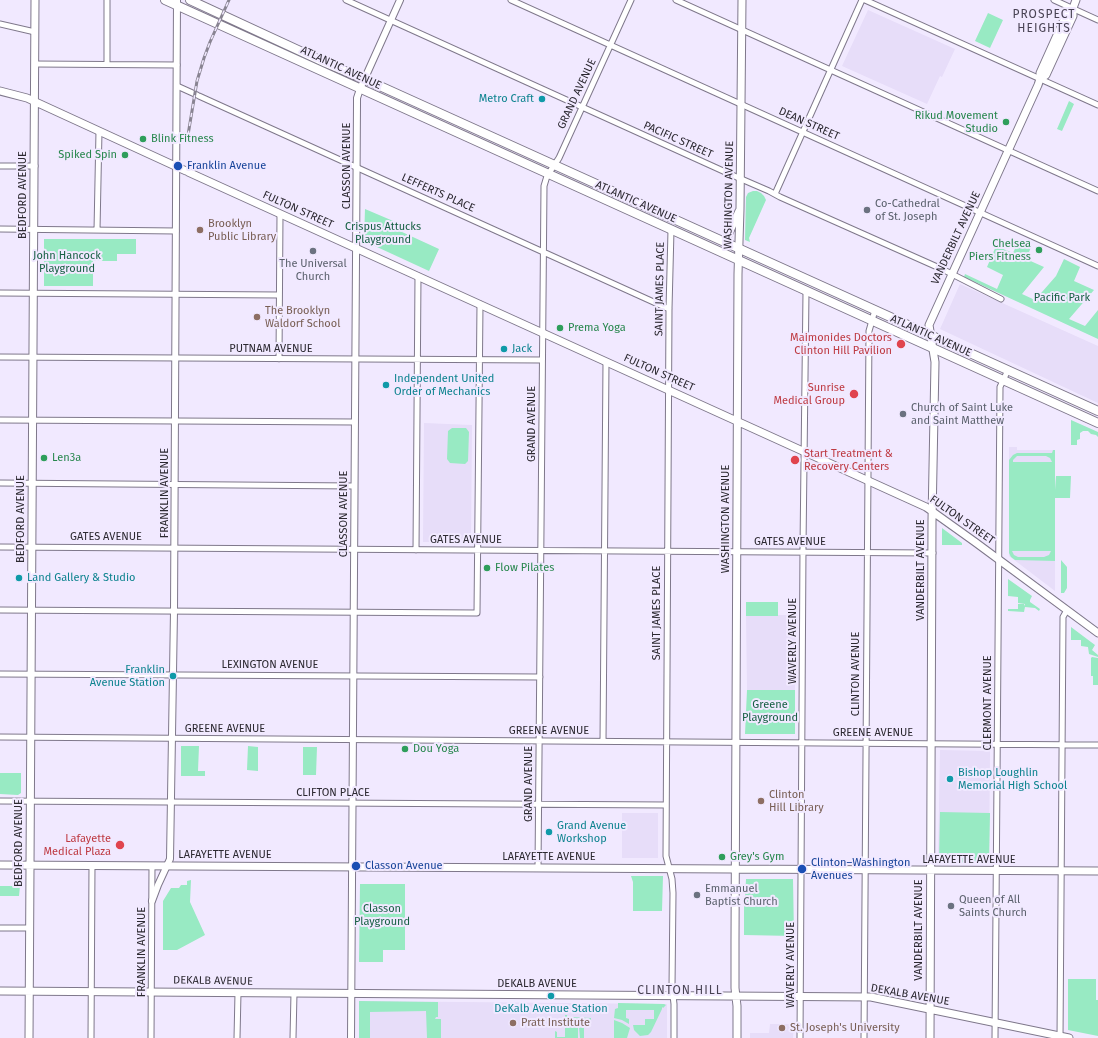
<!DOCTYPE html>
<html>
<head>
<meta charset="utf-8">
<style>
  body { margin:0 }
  canvas { display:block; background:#f1e9ff }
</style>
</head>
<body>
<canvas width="1098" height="1038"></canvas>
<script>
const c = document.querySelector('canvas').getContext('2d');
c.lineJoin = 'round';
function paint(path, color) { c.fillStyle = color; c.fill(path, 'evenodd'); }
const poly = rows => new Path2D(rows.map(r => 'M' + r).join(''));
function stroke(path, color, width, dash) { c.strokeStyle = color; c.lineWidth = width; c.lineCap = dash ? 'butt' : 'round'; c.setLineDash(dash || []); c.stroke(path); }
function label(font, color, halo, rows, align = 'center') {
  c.font = font + ' "Fira Sans",sans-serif'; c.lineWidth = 4; c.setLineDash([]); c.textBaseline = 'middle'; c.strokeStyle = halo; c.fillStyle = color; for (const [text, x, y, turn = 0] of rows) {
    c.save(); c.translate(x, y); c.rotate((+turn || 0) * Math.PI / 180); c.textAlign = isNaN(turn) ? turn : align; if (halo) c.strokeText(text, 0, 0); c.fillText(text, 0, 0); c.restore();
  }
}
paint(poly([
  [868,10,955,49,942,77,940,76,927,104,842,66],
  [960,284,1098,346,1098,403,940,329],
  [424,423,472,425,471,542,423,542],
  [1009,447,1017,447,1017,450,1055,450,1055,591,1009,556],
  [746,615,796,615,795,690,747,690],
  [940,750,990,751,989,863,938,863],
  [622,813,658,813,658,858,622,858],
  [359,1001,667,1004,667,1038,359,1038],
  [770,1024,794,1024,793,1038,750,1038,750,1033,769,1033]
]), '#e7ddf9');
paint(poly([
  [988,13,1003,20,990,48,975,41],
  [1069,101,1074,104,1062,131,1057,129],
  [753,191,757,191,761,193,764,196,766,200,749,238,750,242,745,240,746,197,748,193],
  [365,209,405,226,402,232,439,249,429,271,364,241],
  [44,239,136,239,136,254,117,254,117,261,93,261,93,286,44,286],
  [1019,240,1032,245,1026,259,1044,267,1022,294,1035,300,1056,276,1064,259,1080,267,1074,281,1094,290,1069,319,1085,326,1098,310,1098,339,964,277,965,274,997,289,1003,275,987,267,996,246,1013,253],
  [1071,420,1098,432,1098,437,1096,435,1091,434,1088,431,1083,431,1080,433,1080,439,1077,440,1077,445,1071,445],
  [452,428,466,428,469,432,468,461,465,464,450,463,447,459,448,431],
  [1053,450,1055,450,1055,490,1056,476,1071,476,1070,498,1055,498,1055,561,1015,560,1011,557,1009,553,1009,460,1013,455,1017,453,1052,453],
  [1017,456,1046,456,1050,458,1052,462,1013,462,1013,460],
  [1012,551,1051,551,1049,555,1044,557,1018,557,1014,555],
  [942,528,962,543,962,545,942,545],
  [1061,560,1067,567,1067,588,1064,593,1061,593],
  [1008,579,1032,596,1030,600,1030,602,1040,609,1039,611,1035,608,1025,607,1024,612,1008,611,1008,609,1018,609,1018,604,1024,604,1025,606,1025,604,1018,603,1018,597,1008,596],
  [746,602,778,602,778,616,746,616],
  [1071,627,1095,645,1092,650,1098,655,1098,657,1089,654,1088,647,1081,646,1081,640,1071,640],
  [1092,657,1098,658,1098,685,1093,685,1093,676,1091,676,1091,658],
  [747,690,795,690,795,734,745,734],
  [181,746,199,746,198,771,205,771,205,776,181,776],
  [248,746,258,747,258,771,247,770],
  [303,747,317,747,316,775,303,775],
  [0,773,21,773,21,793,18,795,0,794],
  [940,812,990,813,989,863,939,862],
  [631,876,663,876,662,911,633,911,633,882],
  [746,879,793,879,794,936,744,935,744,900,745,899],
  [191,880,190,902,205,935,177,950,163,950,163,901,171,888,179,888,181,885,187,885,187,881],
  [360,884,405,884,405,950,383,950,383,962,359,962],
  [0,886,20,886,19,896,0,896],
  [1068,979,1096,979,1096,1000,1098,1000,1098,1036,1068,1030],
  [359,1001,438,1002,438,1017,436,1017,435,1019,441,1019,441,1038,427,1038,426,1011,370,1012,370,1038,359,1038],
  [618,1003,664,1004,666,1005,663,1008,662,1007,662,1009,651,1032,648,1035,640,1036,634,1030,633,1025,645,1025,645,1019,654,1019,654,1010,626,1010,626,1018,629,1019,629,1024,622,1020,614,1018,615,1009,618,1008],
  [565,1015,567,1015,568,1022,569,1024,578,1028,578,1038,555,1038,555,1031,557,1032,557,1037,565,1037],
  [569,1017,591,1018,591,1020,584,1020,584,1038,580,1038,579,1027,570,1023],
  [614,1020,622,1023,630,1028,627,1038,614,1038]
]), '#98eac3');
const minor = poly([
  [346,0,732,175,769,191,780,197,944,270,1001,299],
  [511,0,1098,266],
  [676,0,1098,191],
  [865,0,1098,105],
  [1054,0,1098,20],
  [0,24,35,32],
  [35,64,177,65],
  [107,64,107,0],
  [177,86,197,95],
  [199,96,669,309],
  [0,166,35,166],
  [775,194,862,0],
  [0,229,176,231],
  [97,230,99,131],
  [671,230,669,309,666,856,672,879,673,893,672,987,674,1004,674,1038],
  [0,293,279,295],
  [0,357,542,360],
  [279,359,280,214],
  [0,420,355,422],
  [0,483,354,486],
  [0,547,933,553],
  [416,550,418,276],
  [0,610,477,613,480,304],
  [0,674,540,677],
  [0,737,1098,745],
  [603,741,606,362],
  [0,801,666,805],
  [538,868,544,186,547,176,559,158,631,0],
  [0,928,29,928],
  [91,1038,92,865],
  [151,1038,152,866],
  [237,1038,238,993],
  [293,1038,294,993],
  [800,1038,803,547,806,292],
  [864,1038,869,331,875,310],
  [995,1038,1000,387,1008,370],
  [1060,1038,1063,617,1067,610]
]);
const tertiary = poly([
  [152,901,158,885,170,859,174,611,177,0],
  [351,1038,357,104,357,98,360,89,400,0]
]);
const secondary = poly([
  [1040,79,1040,73,1067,13,1073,8,1076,0],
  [0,91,27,98,186,171],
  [188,172,926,507,975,542,1098,633],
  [725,242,739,211],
  [0,865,1098,871],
  [0,991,871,997,1069,1038],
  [29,1038,35,0],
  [737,1038,737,1006,735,988,735,939,738,274,740,209,742,0],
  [930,1038,932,520,935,362,929,325,1038,85,1040,79,1046,75,1073,16,1073,8]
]);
const primary = poly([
  [165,0,1098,423],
  [190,0,326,63,371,82,1098,411]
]);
stroke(minor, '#7f788b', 7);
stroke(tertiary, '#7f788b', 8);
stroke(secondary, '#7f788b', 9);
stroke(primary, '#7f788b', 10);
stroke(minor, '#fff', 5);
stroke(tertiary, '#fff', 6);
stroke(secondary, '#fff', 7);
stroke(primary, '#fff', 8);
const rail = poly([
  [188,135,197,81,204,58,210,42,229,0]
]);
stroke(rail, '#898492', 3);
stroke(rail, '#f1e9ff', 1.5, [4.5]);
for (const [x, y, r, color] of [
  [542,99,4,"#0f9aa8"],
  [1006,122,4,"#2e9e5b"],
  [143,139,4,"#2e9e5b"],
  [125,155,4,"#2e9e5b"],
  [178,166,5,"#1a4fb4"],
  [867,210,4,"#6b7280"],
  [200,230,4,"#8d6e63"],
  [1039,250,4,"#2e9e5b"],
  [313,251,4,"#6b7280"],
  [257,317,4,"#8d6e63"],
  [560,328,4,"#2e9e5b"],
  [901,344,5,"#e0444e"],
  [504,349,4,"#0f9aa8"],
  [386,385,4,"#0f9aa8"],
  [854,394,5,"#e0444e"],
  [903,414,4,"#6b7280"],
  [44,458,4,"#2e9e5b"],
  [795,460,5,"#e0444e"],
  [487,568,4,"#2e9e5b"],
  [19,578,4,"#0f9aa8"],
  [173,676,4,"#0f9aa8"],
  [405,749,4,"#2e9e5b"],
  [950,779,4,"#0f9aa8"],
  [761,801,4,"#8d6e63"],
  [549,832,4,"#0f9aa8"],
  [120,845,5,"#e0444e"],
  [722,857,4,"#2e9e5b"],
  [356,866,5,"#1a4fb4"],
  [802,869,5,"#1a4fb4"],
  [697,895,4,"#6b7280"],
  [951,906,4,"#6b7280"],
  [551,996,4,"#0f9aa8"],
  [513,1023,4,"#8d6e63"],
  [782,1028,4,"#8d6e63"]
]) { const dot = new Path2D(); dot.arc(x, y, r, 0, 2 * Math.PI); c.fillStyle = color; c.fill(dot); stroke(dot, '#f1e9ff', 1.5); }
label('11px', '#2c2931', '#f1e9ff', [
  ["ATLANTIC AVENUE",341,68,25],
  ["GRAND AVENUE",577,94,-65],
  ["DEAN STREET",809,124,24],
  ["PACIFIC STREET",678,140,24],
  ["CLASSON AVENUE",347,166,-90],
  ["LEFFERTS PLACE",438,193,24],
  ["BEDFORD AVENUE",23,195,-90],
  ["WASHINGTON AVENUE",729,195,-89],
  ["ATLANTIC AVENUE",636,202,24],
  ["FULTON STREET",298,210,24],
  ["VANDERBILT AVENUE",956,238,-65],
  ["SAINT JAMES PLACE",660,289,-89],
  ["ATLANTIC AVENUE",931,336,24],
  ["PUTNAM AVENUE",271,349],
  ["FULTON STREET",659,373,24],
  ["GRAND AVENUE",532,424,-90],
  ["FRANKLIN AVENUE",165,493,-90],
  ["CLASSON AVENUE",344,514,-90],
  ["BEDFORD AVENUE",21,519,-90],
  ["WASHINGTON AVENUE",726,519,-90],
  ["FULTON STREET",962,520,35],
  ["GATES AVENUE",106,537],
  ["GATES AVENUE",466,540],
  ["GATES AVENUE",790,542],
  ["VANDERBILT AVENUE",921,570,-90],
  ["SAINT JAMES PLACE",657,613,-90],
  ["WAVERLY AVENUE",793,641,-90],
  ["LEXINGTON AVENUE",270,665],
  ["CLINTON AVENUE",856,674,-90],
  ["CLERMONT AVENUE",988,703,-90],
  ["GREENE AVENUE",225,729],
  ["GREENE AVENUE",549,731],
  ["GREENE AVENUE",873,733],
  ["GRAND AVENUE",529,784,-90],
  ["CLIFTON PLACE",333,793],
  ["BEDFORD AVENUE",19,843,-90],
  ["LAFAYETTE AVENUE",225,855],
  ["LAFAYETTE AVENUE",549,857],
  ["LAFAYETTE AVENUE",969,860],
  ["VANDERBILT AVENUE",919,930,-90],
  ["FRANKLIN AVENUE",142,952,-90],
  ["WAVERLY AVENUE",791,965,-90],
  ["DEKALB AVENUE",213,981,1],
  ["DEKALB AVENUE",537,984],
  ["DEKALB AVENUE",910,995,10]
]);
label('11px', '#0d838f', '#f1e9ff', [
  ["Metro Craft",534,99,"right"],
  ["Jack",512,349],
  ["Independent United",394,379],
  ["Order of Mechanics",394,392],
  ["Land Gallery & Studio",27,578],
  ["Franklin",165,670,"right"],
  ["Avenue Station",165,683,"right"],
  ["Bishop Loughlin",958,773],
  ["Memorial High School",958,786],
  ["Grand Avenue",557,826],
  ["Workshop",557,839],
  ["DeKalb Avenue Station",551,1009,"center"]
], 'left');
label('11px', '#27864d', '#f1e9ff', [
  ["Rikud Movement",998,116,"right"],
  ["Studio",998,129,"right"],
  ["Blink Fitness",151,139],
  ["Spiked Spin",117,155,"right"],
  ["Chelsea",1031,244,"right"],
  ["Piers Fitness",1031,257,"right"],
  ["Prema Yoga",568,328],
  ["Len3a",52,458],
  ["Flow Pilates",495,568],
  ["Dou Yoga",413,749],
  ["Grey's Gym",730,857]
], 'left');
label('11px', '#164399', '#f1e9ff', [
  ["Franklin Avenue",187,166],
  ["Clinton–Washington",811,863],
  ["Avenues",811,876],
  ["Classon Avenue",365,866]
], 'left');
label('11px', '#5b616d', '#f1e9ff', [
  ["Co-Cathedral",875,204],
  ["of St. Joseph",875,217],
  ["The Universal",313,264,"center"],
  ["Church",313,277,"center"],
  ["Church of Saint Luke",911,408],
  ["and Saint Matthew",911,421],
  ["Emmanuel",705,889],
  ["Baptist Church",705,902],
  ["Queen of All",959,900],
  ["Saints Church",959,913]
], 'left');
label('11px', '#785e54', '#f1e9ff', [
  ["Brooklyn",208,224],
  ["Public Library",208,237],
  ["The Brooklyn",265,311],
  ["Waldorf School",265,324],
  ["Clinton",769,795],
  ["Hill Library",769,808],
  ["Pratt Institute",521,1023],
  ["St. Joseph's University",790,1028]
], 'left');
label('11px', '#176044', '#f1e9ff', [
  ["Crispus Attucks",383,227],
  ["Playground",383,240],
  ["John Hancock",67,256],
  ["Playground",67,269],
  ["Pacific Park",1062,298],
  ["Greene",770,705],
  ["Playground",770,718],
  ["Classon",382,909],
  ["Playground",382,922]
]);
label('11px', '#be3a42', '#f1e9ff', [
  ["Maimonides Doctors",892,338],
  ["Clinton Hill Pavilion",892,351],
  ["Sunrise",845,388],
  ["Medical Group",845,401],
  ["Start Treatment &",804,454,"left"],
  ["Recovery Centers",804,467,"left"],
  ["Lafayette",111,839],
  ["Medical Plaza",111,852]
], 'right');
c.letterSpacing = '1px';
label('12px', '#494354', '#f1e9ff', [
  ["PROSPECT",1044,15],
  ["HEIGHTS",1044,29],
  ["CLINTON HILL",680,991]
]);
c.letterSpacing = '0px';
</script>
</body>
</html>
